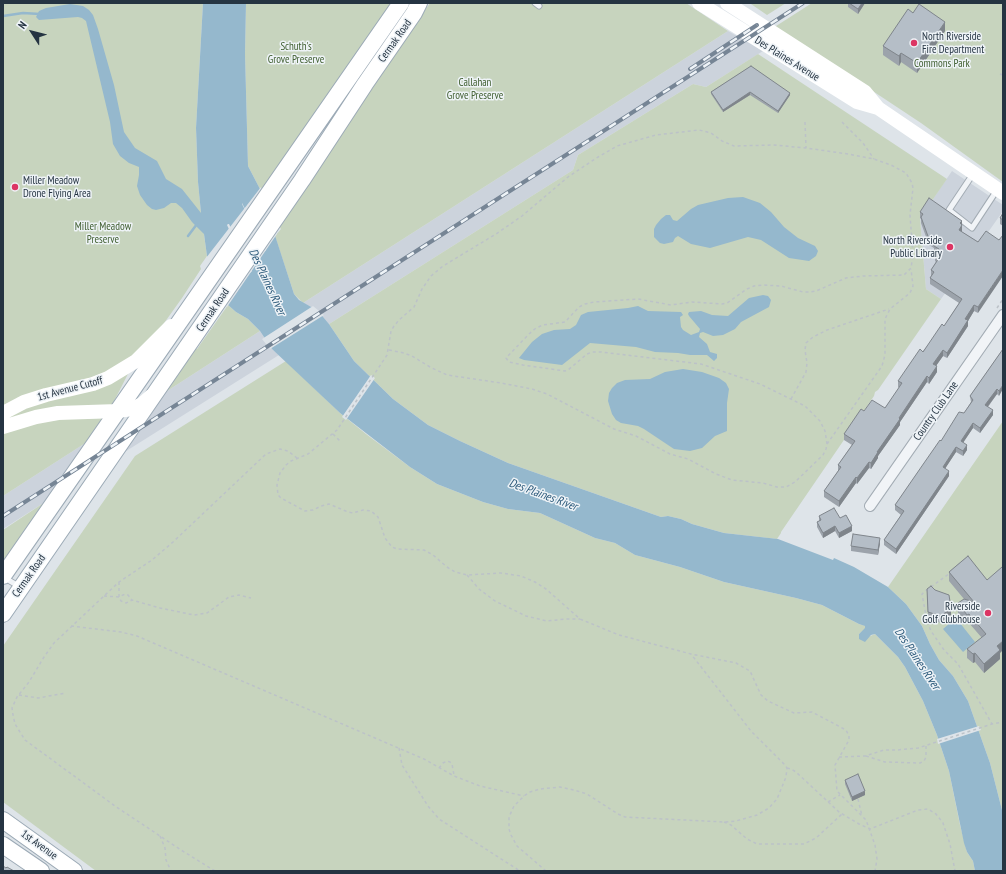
<!DOCTYPE html>
<html>
<head>
<meta charset="utf-8">
<style>
  body { margin:0 }
  #map { position:relative; width:1006px; height:874px; overflow:hidden; background:#dee4e9; font-family:"PT Sans Narrow",sans-serif }
  canvas { display:block }
  .frame { position:absolute; inset:0; border:4px solid #253442; pointer-events:none }
  .north { position:absolute; left:12px; top:12px; width:40px; height:40px; -webkit-text-stroke:3px #eef3f7; paint-order:stroke; rotate:306deg; font-size:11px; font-weight:700; line-height:16px; text-align:center; color:#253442 }
  .north::after { content:''; display:block; margin:auto; width:14px; height:18px; background:#253442; clip-path:polygon(50% 0,100% 100%,50% 72%,0 100%) }
</style>
</head>
<body>
<div id="map">
<canvas width="1006" height="874"></canvas>
<div class="frame"></div>
<div class="north">N</div>
</div>
<script>
const c = document.querySelector('canvas').getContext('2d');
c.lineJoin = 'round';
function paint(path, color) { c.fillStyle = color; c.fill(path, 'evenodd'); }
const poly = rows => new Path2D(rows.map(r => 'M' + r).join(''));
function stroke(path, color, width, dash) { c.strokeStyle = color; c.lineWidth = width; c.lineCap = dash ? 'butt' : 'round'; c.setLineDash(dash || []); c.stroke(path); }
function label(font, color, halo, rows, align = 'center') {
  c.font = font + ' "PT Sans Narrow",sans-serif'; c.lineWidth = 3; c.setLineDash([]); c.textBaseline = 'middle'; c.strokeStyle = halo; c.fillStyle = color; for (const [text, x, y, turn = 0] of rows) {
    c.save(); c.translate(x, y); c.rotate((+turn || 0) * Math.PI / 180); c.textAlign = isNaN(turn) ? turn : align; if (halo) c.strokeText(text, 0, 0); c.fillText(text, 0, 0); c.restore();
  }
}
paint(poly([
  [728,31,763,51,706,87,693,84,578,155,573,170,329,324,317,311,303,303],
  [952,171,1003,205,1003,211,941,299,926,289,920,218],
  [260,331,272,349,279,355,123,453,164,393],
  [87,442,48,500,3,529,3,496]
]), '#ccd3dc');
paint(poly([
  [3,3,203,3,196,128,198,182,201,213,207,256,200,266,201,269,182,298,157,333,121,367,3,408],
  [246,3,392,3,262,189,261,188,260,189,248,166,245,54],
  [430,3,686,3,728,31,303,303,294,294,275,236,281,229,279,226,372,86],
  [752,3,786,3,767,15,751,4],
  [812,3,1003,3,1003,182,921,123,850,76,773,28],
  [758,54,947,179,920,218,926,289,941,299,878,390,875,392,874,396,781,532,781,533,777,539,724,533,692,524,681,519,668,516,661,517,508,463,460,441,428,425,393,399,354,361,329,324,573,170,578,155,693,84,706,87],
  [228,305,236,312,248,319,260,331,164,393,195,348,197,349],
  [286,361,340,413,366,434,410,467,437,484,483,502,508,509,540,513,595,538,615,543,635,555,680,567,724,582,796,598,822,605,859,624,866,626,866,628,859,634,868,637,875,634,898,657,905,667,923,701,937,735,949,771,960,825,967,852,973,861,975,871,96,871,3,802,3,646,135,456],
  [129,372,112,405,11,419,9,414],
  [103,418,87,442,3,496,3,430,44,419],
  [1003,421,1003,814,990,763,968,701,953,676,939,660,930,644,922,626,906,604,888,587],
  [48,500,6,558,3,560,3,530]
]), '#c7d4be');
paint(poly([
  [203,3,246,3,245,54,248,166,260,189,294,294,299,300,318,311,329,324,354,361,393,399,428,425,460,441,508,463,661,517,668,516,681,519,692,524,724,533,778,539,833,560,834,558,854,567,888,587,906,604,922,626,930,644,939,660,953,676,968,701,990,763,1003,814,1003,871,975,871,973,861,967,852,964,843,949,771,937,735,923,701,905,667,898,657,875,634,871,635,865,642,859,639,859,634,865,628,865,626,859,624,822,605,796,598,724,582,680,567,635,555,615,543,595,538,540,513,508,509,483,502,437,484,410,467,340,413,272,349,260,331,248,319,236,312,228,305,207,256,204,234,192,222,182,208,176,203,171,203,164,208,156,210,152,209,147,205,140,195,137,186,139,175,139,167,129,163,120,156,113,144,110,122,86,21,82,18,78,17,39,20,36,17,39,11,46,8,70,4,83,6,89,10,93,15,98,29,114,85,124,132,135,148,157,161,166,179,182,189,201,213,198,182,196,128],
  [242,203,266,250,265,251,242,204],
  [228,224,229,224,252,271,250,273,227,225],
  [743,197,760,203,771,212,784,227,798,238,815,246,818,251,816,256,809,261,789,258,761,240,748,237,710,248,691,244,678,236,675,238,673,242,664,244,660,243,654,237,654,229,656,225,661,219,666,215,670,215,673,220,677,221,691,209,698,205,728,198],
  [763,295,768,296,771,300,769,307,741,322,735,329,723,335,713,336,703,332,700,333,699,337,707,344,710,352,717,354,717,358,714,361,707,355,690,355,678,353,655,352,636,347,590,343,562,365,524,360,519,358,532,342,542,334,554,330,570,329,576,325,581,315,588,312,628,308,638,306,648,311,681,312,683,315,680,317,681,327,683,330,691,335,699,332,700,329,689,316,688,314,689,312,701,311,712,315,728,316,749,298],
  [683,369,702,372,719,378,726,383,729,389,727,403,727,431,715,436,702,448,690,451,674,449,644,429,638,426,621,423,616,420,612,414,608,401,609,393,612,388,617,383,625,380,650,379,665,372],
  [956,618,975,642,963,652,943,629]
]), '#95b8cd');
paint(poly([
  [261,187,277,234,227,307,206,258],
  [313,306,324,315,270,349,262,339],
  [371,375,375,378,346,420,342,417],
  [979,726,981,730,938,744,937,739]
]), '#dee4e9');
stroke(poly([
  [3,16,23,13,40,14],
  [188,236,197,224]
]), '#95b8cd', 2.5);
const lane = poly([
  [535,3,539,6],
  [973,174,949,210,972,228,997,190],
  [5,578,20,587]
]);
const street = poly([
  [870,506,1003,315]
]);
const primary = poly([
  [3,576,401,3],
  [3,614,302,180,365,84,414,13,419,3],
  [3,820,74,871],
  [3,845,41,871]
]);
stroke(lane, '#a3acb4', 7);
stroke(street, '#a3acb4', 12);
stroke(primary, '#9caab6', 18);
stroke(poly([
  [1000,74,1003,75],
  [805,122,806,148],
  [842,122,863,143,874,159],
  [997,308,1003,299],
  [389,350,404,353,412,356,430,367,447,375,501,383,532,389,547,394,614,429,636,436,670,454,688,459,716,474,732,480,763,483,777,487,786,487,795,482,823,455,826,449,827,444,825,431,820,421,805,406,760,384,701,364,601,352,592,352,587,354,568,370,565,371,523,365,509,362,506,358,529,334,536,328,543,325,565,322,579,307,585,304,594,302,638,299,671,305,692,302,722,304,727,303,747,289,754,286,763,285,781,286,803,292,810,292,816,291,846,278,863,276,904,275,911,268,913,255,910,215,913,188,912,183,906,173,891,165,874,159,848,154,806,148,774,145,734,146,722,141,711,133,699,130,656,135,617,146,598,157,568,177,522,216,496,234,443,266,431,276,422,289,414,307,399,320,394,326,391,331,387,355,337,430,308,454,291,461,286,465,280,473,277,485,278,495,281,498,305,511,313,510,321,506,329,504,348,512,353,513,363,510,371,511,378,517,385,538,392,547,397,549,424,550,433,555,447,567,455,572,467,575,501,573,521,576,535,582,546,589,580,619,619,635,691,654,736,663,750,671,761,695,768,701,794,713,812,712,846,730,849,736,849,740,835,765,837,791,866,820,875,845,877,859,875,871],
  [791,399,806,372,807,363,805,350,806,343,813,337,827,330,889,309],
  [333,434,340,441],
  [827,444,882,366,885,355,885,319,890,309,910,293,913,286,911,269],
  [467,575,479,589,495,601,526,616,547,621,566,619,580,619],
  [119,582,119,597,125,594,128,595,132,600],
  [931,587,950,573],
  [928,589,922,594,927,621,931,631,944,650,958,664,992,724],
  [104,596,119,597,121,601,126,603,132,600,160,608,194,615,207,613,229,597,239,595,251,598],
  [71,626,121,632,137,636,424,759,454,776,480,786,524,796],
  [19,695,38,698,66,693],
  [399,748,402,765,428,806,439,819,520,871],
  [866,756,885,762,920,763,924,761,926,757,926,746],
  [839,757,865,756,884,750,897,750,918,748,992,724,1003,722],
  [439,768,443,763,447,761,450,762,452,764,454,775],
  [787,768,791,769,796,772,839,812,859,824,870,829,918,810,928,809,936,814,943,823,950,844,955,871],
  [858,799,862,816],
  [828,802,840,795],
  [724,822,731,825,747,839,757,844,804,844,816,838,842,814],
  [160,836,165,848,166,860,171,871],
  [215,871,181,850,115,806,25,740,15,724,13,715,12,708,17,697,29,682,44,657,54,643,104,596,119,582,152,560,173,542,266,454,280,449,288,451,297,458],
  [546,871,517,846,511,835,509,829,509,817,514,806,524,796,530,792,540,789,560,787,574,790,587,794,618,814,625,817,724,822,736,821,757,815,769,808,777,799,786,777,787,768,785,765,751,731,691,654]
]), '#bcc2c8', 1.5, [3, 3]);
stroke(lane, '#f1f4f7', 5);
stroke(street, '#f1f4f7', 10);
stroke(poly([
  [699,3,857,102,878,108],
  [727,3,865,92,878,108,1003,193],
  [3,413,24,402,46,395,93,384,108,378,136,361,171,326],
  [3,427,36,417,58,413,118,411,132,409,142,404,151,396]
]), '#fff', 14);
stroke(primary, '#fff', 16);
const rail = poly([
  [690,69,757,25],
  [3,516,803,3]
]);
stroke(rail, '#768595', 4);
stroke(rail, '#eef3f7', 2.5, [8]);
paint(poly([
  [848,3,865,3,858,14,848,7],
  [913,13,945,31,917,73,901,62,899,66,883,55,883,46],
  [751,66,790,95,778,113,750,95,723,112,711,94,711,92],
  [920,212,962,224,962,232,978,242,978,313,974,311,968,321,968,326,947,358,943,356,936,366,937,372,929,384,927,382,900,422,900,425,878,456,878,458,871,469,869,468,857,484,856,483,839,507,824,497,824,491,838,471,838,465,852,445,844,440,844,434,864,411,885,408,899,388,898,387,898,381,944,326,959,303,930,284,930,278,931,276,931,270,936,262,935,261,935,255,936,253,934,252,934,248,929,245,921,223,921,219,920,218],
  [1003,213,1003,226,1000,224,1000,218],
  [1003,349,999,396,997,394,988,407,993,415,980,433,973,428,963,442,967,450,963,456,956,452,945,468,949,476,896,554,884,545,884,540,901,515,895,510,895,505,941,441,964,413,971,402,970,396],
  [819,516,840,518,852,531,839,538,835,531,823,538,817,527,817,522,819,521],
  [880,543,878,555,851,551,851,546],
  [968,556,1000,653,1000,659,984,673,975,662,973,663,967,658,967,649,982,638,969,623,967,624,958,613,958,603,964,599,949,581,949,572],
  [927,589,951,615,941,623,928,619],
  [845,780,865,795,852,801,845,784]
]), '#9ca3ab');
paint(poly([
  [862,3,865,3,858,14,858,9],
  [945,22,945,31,917,73,917,63],
  [901,53,901,62,899,66,899,56],
  [750,92,750,95,723,112,723,110],
  [790,93,790,95,778,113,778,111],
  [962,221,962,226,962,225,962,231,959,236,959,230,960,223],
  [1003,270,1003,276,978,313,978,307],
  [974,305,974,311,968,321,968,326,947,358,947,353,965,319],
  [943,350,943,356,933,370,933,364],
  [937,366,937,372,929,384,929,378],
  [927,376,927,382,900,422,900,425,878,456,878,458,871,469,871,463,877,452],
  [1003,385,1003,389,999,396,999,391],
  [997,389,997,394,985,410,985,405],
  [993,410,993,415,980,433,980,428],
  [973,423,973,428,961,446,961,441],
  [967,445,967,450,963,456,963,451],
  [956,447,956,452,943,472,943,467],
  [869,462,869,468,857,484,857,478],
  [949,471,949,476,896,554,896,549],
  [856,477,856,483,839,507,839,501],
  [835,526,835,531,823,538,823,533],
  [852,526,852,531,839,538,839,533],
  [880,538,880,543,878,555,878,550],
  [951,608,951,615,941,623,941,616],
  [969,614,969,623,967,624,967,615],
  [1003,641,1003,650,1000,653,1000,659,984,673,984,664,997,646],
  [975,653,975,662,973,663,973,654],
  [865,791,865,795,852,801,852,797]
]), '#7f858b');
const building = poly([
  [849,3,862,3,858,9,849,3],
  [919,4,945,22,917,63,901,53,899,56,883,46,908,9,913,13,919,4],
  [751,66,790,93,778,111,750,92,723,110,711,92,751,66],
  [929,198,962,221,960,223,962,225,959,230,978,242,986,231,999,240,1003,235,1003,270,978,307,974,305,965,319,968,320,947,353,943,350,933,364,937,366,929,378,927,376,899,418,900,419,877,452,878,452,871,463,869,462,857,478,856,477,839,501,824,491,841,467,838,465,855,441,844,434,861,409,864,411,872,400,885,408,902,383,898,381,920,349,923,352,942,324,944,326,962,299,930,278,934,272,931,270,939,258,935,255,939,249,934,246,935,243,929,239,921,217,923,214,920,212,929,198],
  [1003,213,1003,220,1000,218,1003,213],
  [1003,349,1003,385,999,391,997,389,985,405,993,410,980,428,973,423,961,441,967,445,963,451,956,447,943,467,949,471,896,549,884,540,904,511,895,505,924,463,940,440,941,441,959,412,964,413,973,400,970,396,1003,349],
  [834,508,840,518,846,515,852,526,839,533,835,526,823,533,817,522,821,520,819,516,834,508],
  [853,534,880,538,878,550,851,546,853,534],
  [968,556,987,580,1002,567,1003,568,1003,641,997,646,1000,650,984,664,975,653,973,654,967,649,986,634,969,614,967,615,958,603,964,599,974,602,949,572,968,556],
  [931,586,935,590,949,595,951,608,941,616,928,612,927,589,931,586],
  [858,774,865,791,852,797,845,780,858,774],
  [3,866,6,868,7,867,14,871,3,871,3,866]
]);
paint(building, '#b5bec7');
stroke(building, '#7f858b', 1);
for (const [x, y, r, color] of [
  [914,43,4,"#dc3564"],
  [15,187,4,"#dc3564"],
  [950,247,4,"#dc3564"],
  [988,613,4,"#dc3564"]
]) { const dot = new Path2D(); dot.arc(x, y, r, 0, 2 * Math.PI); c.fillStyle = color; c.fill(dot); stroke(dot, '#eef3f7', 1.5); }
label('11px', '#253442', '#eef3f7', [
  ["North Riverside",922,37],
  ["Fire Department",922,50],
  ["Miller Meadow",23,181],
  ["Drone Flying Area",23,194],
  ["North Riverside",942,241,"right"],
  ["Public Library",942,254,"right"],
  ["Riverside",980,607,"right"],
  ["Golf Clubhouse",980,620,"right"]
], 'left');
label('11px', '#253442', '#eef3f7', [
  ["Cermak Road",395,41,-55],
  ["Des Plaines Avenue",787,59,32],
  ["Cermak Road",213,310,-56],
  ["1st Avenue Cutoff",70,389,-15],
  ["Country Club Lane",936,411,-55],
  ["Cermak Road",29,576,-55],
  ["1st Avenue",39,845,36]
]);
label('11px', '#405f31', '#eef3f7', [
  ["Schuth's",296,47],
  ["Grove Preserve",296,60],
  ["Commons Park",942,64],
  ["Callahan",475,83],
  ["Grove Preserve",475,96],
  ["Miller Meadow",103,227],
  ["Preserve",103,240]
]);
label('italic 12px', '#2b597a', '#eef3f7', [
  ["Des Plaines River",267,282,65],
  ["Des Plaines River",543,495,20],
  ["Des Plaines River",917,659,56]
]);
</script>
</body>
</html>
